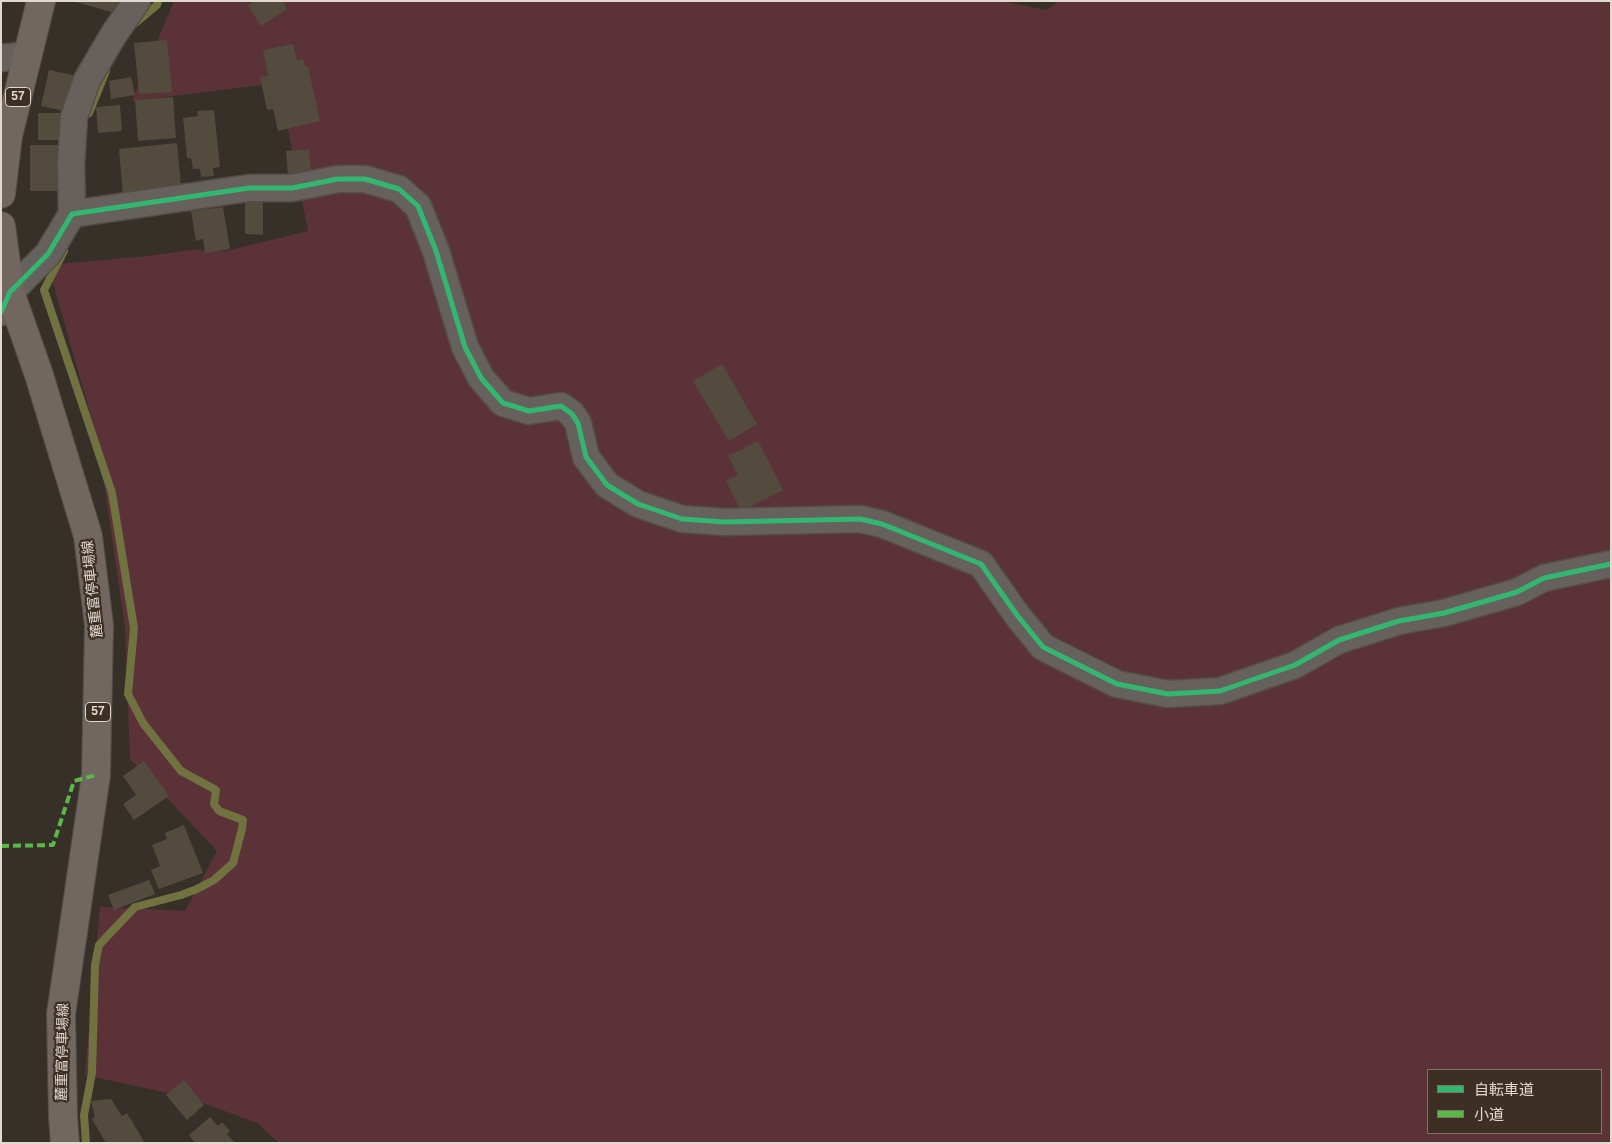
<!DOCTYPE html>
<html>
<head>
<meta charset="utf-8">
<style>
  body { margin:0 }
  #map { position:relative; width:1612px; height:1144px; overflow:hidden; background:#373029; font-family:Helvetica,"Noto Sans JP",sans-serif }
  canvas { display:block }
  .frame { position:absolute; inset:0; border:2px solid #e1d8d0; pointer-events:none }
  .legend { position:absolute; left:1427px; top:1069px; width:175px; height:65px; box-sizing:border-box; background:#3d2f23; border:1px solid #7f7368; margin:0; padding:6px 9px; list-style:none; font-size:15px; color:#e1d8d0 }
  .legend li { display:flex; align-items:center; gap:10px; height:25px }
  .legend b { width:25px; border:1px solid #7f7368 }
</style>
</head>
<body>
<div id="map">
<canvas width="1612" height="1144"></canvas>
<div class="frame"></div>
<ul class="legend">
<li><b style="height:6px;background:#33b770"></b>自転車道</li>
<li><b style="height:6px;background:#58b947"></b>小道</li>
</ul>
</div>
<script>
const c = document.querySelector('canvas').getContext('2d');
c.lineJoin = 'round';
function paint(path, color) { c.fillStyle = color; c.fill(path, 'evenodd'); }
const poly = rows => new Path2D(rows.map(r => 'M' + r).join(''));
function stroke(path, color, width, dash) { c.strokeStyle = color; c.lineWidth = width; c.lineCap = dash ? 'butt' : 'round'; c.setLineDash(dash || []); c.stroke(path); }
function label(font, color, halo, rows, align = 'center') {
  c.font = font + ' Helvetica,"Noto Sans JP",sans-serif'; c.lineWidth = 4.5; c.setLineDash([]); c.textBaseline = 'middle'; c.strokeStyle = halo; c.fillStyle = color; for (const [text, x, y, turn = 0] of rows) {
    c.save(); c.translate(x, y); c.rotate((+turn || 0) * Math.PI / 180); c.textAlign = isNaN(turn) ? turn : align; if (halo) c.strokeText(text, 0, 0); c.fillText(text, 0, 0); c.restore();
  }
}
paint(poly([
  [174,1,1001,1,1046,10,1060,1,1611,1,1611,1143,279,1143,257,1123,187,1097,85,1075,100,907,185,911,217,851,130,759,125,627,98,441,48,265,148,256,190,250,226,251,308,231,279,83,132,101],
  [1428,1070,1601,1070,1601,1133,1428,1133]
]), '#5c3239');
stroke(poly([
  [133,25,157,5,158,1],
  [89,113,106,71],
  [64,251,44,290,112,493,134,628,128,694,143,723,181,771,216,790,214,804,219,811,243,820,242,829,233,863,214,880,197,889,181,895,135,907,99,945,95,965,92,1073,84,1115,86,1143]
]), '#70733f', 8);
paint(poly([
  [72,1,123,1,115,13],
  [254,1,283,1,287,9,261,26,248,5],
  [167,40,172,92,139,94,134,43],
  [293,44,297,60,303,59,305,67,308,67,320,121,278,131,273,109,267,110,260,77,268,76,263,50],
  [49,70,77,76,69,112,41,106],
  [131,77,135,95,111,99,109,81],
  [173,97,176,138,138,141,135,100],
  [120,105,122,131,98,133,96,107],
  [214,110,220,167,213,168,214,176,201,177,200,169,193,169,191,158,187,158,183,118,198,116,197,111],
  [38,113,62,113,63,140,38,140],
  [177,143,181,186,148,189,148,195,123,197,119,149],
  [30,145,60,145,60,191,30,191],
  [309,149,311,174,288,175,286,151],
  [245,202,263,202,263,235,245,234],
  [223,207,230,249,205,253,203,239,196,241,191,211],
  [722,364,757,424,729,441,693,381],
  [758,441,783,490,741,511,726,481,738,475,728,456],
  [144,761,169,796,134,820,123,804,136,795,123,776],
  [184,825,203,873,159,889,151,870,160,866,152,845,167,839,165,833],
  [149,880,155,894,114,910,108,895],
  [184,1080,204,1105,187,1120,166,1095],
  [111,1099,122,1116,127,1113,145,1143,106,1143,92,1119,95,1117,91,1101],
  [210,1117,218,1126,222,1122,230,1131,227,1134,235,1143,195,1143,189,1135]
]), '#534b3d');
const street = poly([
  [1,58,28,55],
  [72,214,71,164,74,117,87,80,114,34,137,1],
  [1,312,10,292,48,254,72,214,249,188,292,188,338,179,365,179,399,189,418,206,436,251,465,347,481,378,503,403,529,411,561,406,572,414,578,423,586,457,607,485,638,504,682,519,725,522,860,519,882,524,981,564,1017,615,1043,647,1117,684,1168,694,1220,691,1295,665,1339,640,1399,621,1444,613,1517,592,1544,578,1611,564]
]);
const primary = poly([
  [1,194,8,136,41,1],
  [1,226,10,292,39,375,88,536,99,625,96,775,61,1014,63,1117,65,1143]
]);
stroke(street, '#544e48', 29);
stroke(primary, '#544e48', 30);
stroke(street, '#67615d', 26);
stroke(primary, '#716660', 28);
stroke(poly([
  [1,846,53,845,74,781,96,775]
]), '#58b947', 4, [8, 4]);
stroke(poly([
  [1,312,10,292,48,254,72,214,249,188,292,188,338,179,365,179,399,189,418,206,436,251,465,347,481,378,503,403,529,411,561,406,572,414,578,423,586,457,607,485,638,504,682,519,725,522,860,519,882,524,981,564,1017,615,1043,647,1117,684,1168,694,1220,691,1295,665,1339,640,1399,621,1444,613,1517,592,1544,578,1611,564]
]), '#33b770', 5);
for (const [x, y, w] of [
  [18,97,25],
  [98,712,25]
]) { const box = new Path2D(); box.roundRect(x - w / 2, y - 9.5, w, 19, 4); c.fillStyle = '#3d2f23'; c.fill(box); stroke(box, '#e1d8d0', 1); }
label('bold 12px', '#e1d8d0', null, [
  ["57",18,97],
  ["57",98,712]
]);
label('14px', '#e1d8d0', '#3d2f23', [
  ["麓重富停車場線",93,589,-96],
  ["麓重富停車場線",63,1052,-89]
]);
</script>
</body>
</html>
